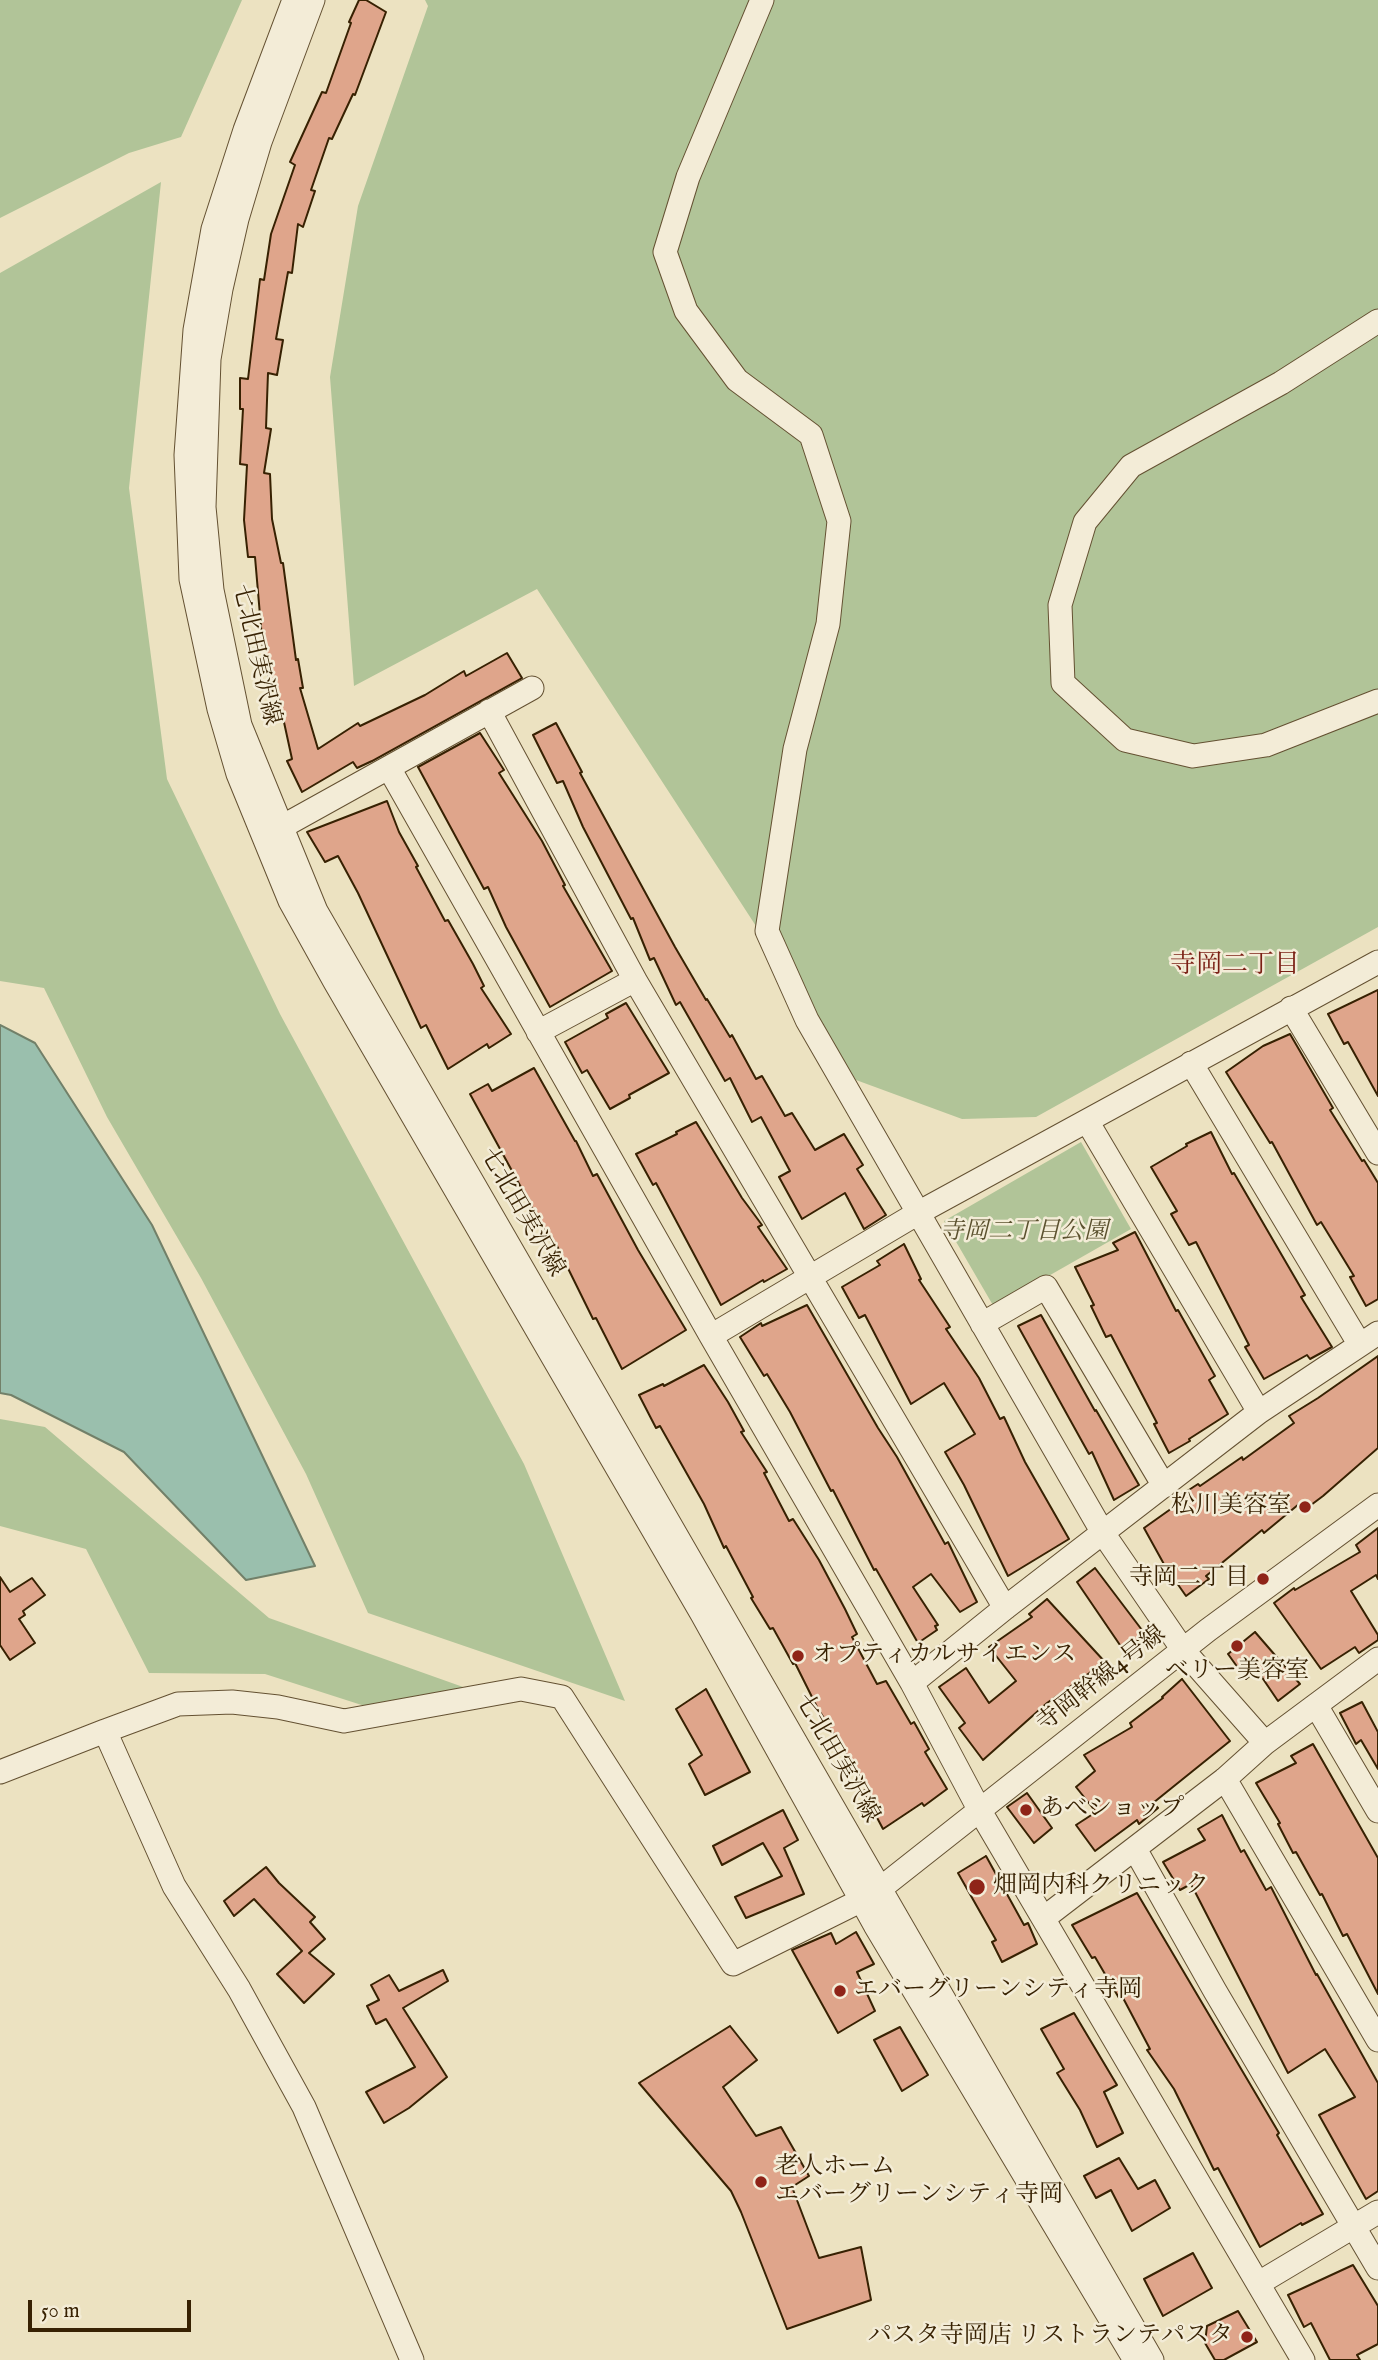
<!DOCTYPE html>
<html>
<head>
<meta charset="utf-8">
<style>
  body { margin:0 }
  #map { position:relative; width:1378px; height:2360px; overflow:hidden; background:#ece2c1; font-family:"IM FELL English",serif }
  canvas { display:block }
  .scale { position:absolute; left:28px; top:2300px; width:163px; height:32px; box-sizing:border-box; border:4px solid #372102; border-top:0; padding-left:9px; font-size:21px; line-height:24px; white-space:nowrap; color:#372102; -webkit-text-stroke:5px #f3ecd7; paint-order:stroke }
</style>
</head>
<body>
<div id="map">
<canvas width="1378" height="2360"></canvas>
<div class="scale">50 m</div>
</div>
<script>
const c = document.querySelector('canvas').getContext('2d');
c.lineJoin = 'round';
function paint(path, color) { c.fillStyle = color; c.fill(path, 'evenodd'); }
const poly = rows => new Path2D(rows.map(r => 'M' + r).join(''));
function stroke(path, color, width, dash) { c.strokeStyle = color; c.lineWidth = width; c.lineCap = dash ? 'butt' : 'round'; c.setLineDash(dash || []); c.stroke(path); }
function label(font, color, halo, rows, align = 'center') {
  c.font = font + ' "IM FELL English","Noto Serif JP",serif'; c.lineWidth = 5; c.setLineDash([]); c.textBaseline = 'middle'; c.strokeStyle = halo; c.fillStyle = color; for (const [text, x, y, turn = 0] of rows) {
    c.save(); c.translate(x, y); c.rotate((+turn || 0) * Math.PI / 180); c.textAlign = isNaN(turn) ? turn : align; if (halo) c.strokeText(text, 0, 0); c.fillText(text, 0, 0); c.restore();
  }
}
paint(poly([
  [0,0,242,0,181,137,129,153,0,218],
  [425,0,1378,0,1378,927,1036,1117,962,1119,856,1080,537,589,354,686,330,377,358,206,428,6],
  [161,182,129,488,167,779,280,1014,524,1464,625,1701,368,1613,306,1474,201,1278,107,1117,44,988,0,981,0,273],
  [1081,1142,1131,1229,994,1307,944,1221],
  [0,1419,45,1427,269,1618,480,1693,371,1708,265,1674,149,1673,86,1549,0,1526]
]), '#b1c498');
const water = poly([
  [0,1025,35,1043,152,1225,315,1566,246,1580,124,1452,11,1395,0,1393,0,1025]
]);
paint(water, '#9abfad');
stroke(water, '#728069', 2);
const building = poly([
  [359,0,366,0,386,12,355,95,353,94,332,139,329,138,311,190,315,191,303,227,298,224,292,273,288,272,276,339,283,340,277,375,268,373,266,428,271,429,264,473,270,474,272,519,281,563,283,563,296,660,298,659,303,688,300,688,318,749,358,723,360,726,425,695,464,671,466,676,507,653,522,678,372,761,357,768,353,762,302,792,287,761,292,759,277,690,271,691,264,650,263,650,255,557,248,557,244,520,247,465,240,464,243,409,240,409,240,378,248,379,260,279,264,280,271,234,295,165,290,162,322,92,326,93,351,23,349,22,359,0],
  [556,723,582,772,580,773,675,947,706,1000,707,999,730,1037,732,1035,756,1079,762,1076,785,1116,792,1113,815,1150,844,1134,863,1165,857,1169,886,1215,864,1229,845,1193,802,1219,779,1177,790,1171,761,1117,752,1122,730,1078,725,1081,680,1002,676,1005,654,958,650,960,633,918,631,919,583,827,563,781,557,783,533,735,556,723],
  [480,733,504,770,499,773,542,841,565,885,563,886,612,971,550,1007,506,927,488,887,484,889,418,767,480,733],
  [387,801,399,832,418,866,416,867,445,921,448,920,473,964,484,986,481,988,511,1034,489,1048,487,1044,448,1069,426,1025,421,1028,358,893,338,856,325,862,307,832,387,801],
  [1378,990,1378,1096,1348,1042,1344,1044,1328,1014,1378,990],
  [626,1003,669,1073,629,1095,630,1098,610,1109,587,1070,582,1073,565,1042,608,1018,606,1014,626,1003],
  [1290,1034,1333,1108,1330,1110,1362,1161,1364,1160,1378,1183,1378,1299,1366,1306,1350,1277,1354,1276,1321,1222,1317,1225,1272,1142,1270,1143,1226,1072,1263,1046,1290,1034],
  [534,1068,575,1141,576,1141,593,1176,597,1174,638,1250,686,1330,622,1369,596,1318,593,1319,555,1242,552,1244,470,1094,488,1084,492,1091,534,1068],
  [696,1122,742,1198,762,1225,758,1227,787,1269,764,1282,763,1280,721,1305,656,1183,653,1185,636,1154,677,1134,676,1132,696,1122],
  [1211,1132,1232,1174,1234,1173,1305,1295,1301,1297,1332,1347,1310,1359,1307,1355,1264,1379,1245,1347,1249,1345,1196,1242,1189,1245,1171,1214,1177,1211,1151,1167,1187,1146,1186,1144,1211,1132],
  [1135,1232,1176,1311,1178,1310,1215,1376,1209,1380,1228,1414,1189,1439,1190,1441,1169,1453,1154,1424,1157,1423,1111,1335,1106,1337,1091,1306,1094,1305,1075,1267,1118,1250,1113,1243,1135,1232],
  [904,1244,921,1279,919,1280,950,1327,946,1329,979,1378,1000,1419,1004,1417,1025,1462,1069,1539,1008,1576,964,1485,945,1452,975,1434,944,1383,911,1404,865,1315,859,1318,842,1287,880,1265,877,1261,904,1244],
  [807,1305,878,1428,897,1457,945,1544,948,1542,977,1602,960,1612,931,1574,913,1587,938,1625,935,1626,937,1630,918,1643,876,1569,874,1570,833,1490,831,1491,790,1412,767,1374,764,1376,740,1337,761,1323,762,1326,807,1305],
  [1041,1315,1095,1411,1096,1410,1139,1485,1114,1500,1092,1452,1089,1454,1018,1326,1041,1315],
  [1378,1356,1378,1448,1323,1496,1303,1511,1299,1504,1264,1533,1262,1530,1206,1576,1209,1579,1186,1596,1165,1566,1144,1528,1182,1501,1178,1497,1198,1484,1200,1486,1242,1457,1243,1460,1294,1423,1289,1416,1318,1398,1378,1356],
  [704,1365,728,1402,744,1431,741,1432,767,1472,764,1473,789,1521,793,1519,819,1560,845,1609,857,1634,852,1637,877,1684,886,1681,911,1724,914,1722,929,1749,925,1752,947,1789,924,1806,922,1803,883,1829,863,1791,868,1789,817,1707,795,1663,793,1664,773,1628,770,1629,751,1598,753,1597,726,1546,724,1548,704,1504,660,1426,656,1428,639,1395,663,1384,664,1386,704,1365],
  [1378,1528,1378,1579,1376,1575,1351,1591,1378,1635,1378,1640,1359,1653,1355,1647,1321,1669,1274,1603,1294,1588,1295,1590,1360,1552,1356,1545,1378,1528],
  [1095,1568,1145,1634,1126,1650,1124,1646,1122,1648,1077,1582,1095,1568],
  [0,1577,10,1592,32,1578,45,1595,23,1611,25,1615,19,1619,35,1643,10,1660,0,1645,0,1577],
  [1047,1599,1105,1662,1047,1703,983,1760,959,1728,965,1723,939,1687,966,1668,989,1703,1016,1681,989,1647,1032,1617,1029,1614,1047,1599],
  [1255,1632,1300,1684,1278,1701,1257,1670,1246,1679,1228,1654,1255,1632],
  [1182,1679,1230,1741,1153,1803,1158,1808,1139,1824,1137,1820,1095,1851,1076,1825,1096,1812,1076,1787,1095,1771,1084,1755,1132,1727,1130,1723,1163,1698,1162,1697,1182,1679],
  [706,1689,750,1772,705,1795,689,1764,702,1755,676,1709,706,1689],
  [1362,1702,1378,1732,1378,1769,1361,1740,1356,1744,1340,1713,1362,1702],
  [1313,1744,1378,1858,1378,1994,1347,1934,1343,1936,1322,1894,1320,1895,1296,1852,1293,1853,1278,1824,1280,1823,1256,1783,1296,1763,1291,1756,1313,1744],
  [1027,1793,1052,1828,1034,1843,1007,1807,1027,1793],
  [783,1810,798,1840,784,1848,804,1894,746,1918,735,1897,782,1876,763,1843,722,1865,713,1846,783,1810],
  [1222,1815,1241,1852,1244,1850,1266,1890,1271,1887,1316,1975,1317,1974,1378,2083,1378,2191,1366,2199,1319,2115,1355,2097,1325,2049,1288,2073,1191,1884,1180,1890,1163,1862,1205,1840,1198,1829,1222,1815],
  [986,1856,1024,1925,1028,1923,1037,1944,1002,1962,992,1942,996,1940,958,1873,986,1856],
  [266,1867,279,1883,315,1917,310,1922,325,1939,309,1953,334,1974,304,2003,277,1974,302,1951,254,1899,234,1916,224,1901,266,1867],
  [1137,1893,1279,2133,1277,2135,1323,2214,1302,2225,1301,2223,1260,2247,1218,2168,1214,2170,1174,2089,1147,2050,1150,2049,1122,1996,1119,1998,1095,1957,1092,1958,1072,1925,1137,1893],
  [856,1932,874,1964,857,1972,875,2011,838,2033,792,1950,831,1933,836,1944,856,1932],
  [443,1970,448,1981,403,2008,447,2077,409,2108,384,2123,366,2092,415,2067,386,2019,376,2024,367,2006,379,2000,371,1985,389,1975,399,1991,443,1970],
  [1074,2013,1117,2085,1104,2092,1123,2133,1097,2147,1080,2110,1057,2073,1064,2069,1041,2029,1074,2013],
  [730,2026,757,2060,723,2087,756,2136,781,2127,809,2176,792,2187,819,2258,861,2247,871,2300,787,2329,741,2212,731,2191,639,2083,730,2026],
  [900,2027,928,2075,902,2091,874,2040,900,2027],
  [1119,2158,1138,2189,1155,2180,1170,2208,1132,2231,1111,2190,1096,2198,1084,2176,1119,2158],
  [1193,2253,1212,2288,1163,2316,1144,2279,1193,2253],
  [1353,2265,1378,2306,1378,2344,1357,2355,1360,2360,1330,2360,1311,2323,1304,2327,1288,2295,1353,2265],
  [1238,2311,1257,2342,1224,2360,1215,2360,1205,2343,1207,2326,1238,2311]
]);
paint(building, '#dfa58b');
stroke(building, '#372102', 2);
const minor = poly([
  [294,0,245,130,213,229,195,330,186,455,191,579,219,709,238,774,290,901,335,982,702,1614,875,1925,1135,2360],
  [313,0,260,142,237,219,221,289,209,359,204,507,212,590,240,725,316,911,1152,2360],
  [762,0,688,177,665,252,686,311,737,380,811,435,839,521,828,624,795,749,767,931,807,1020,1103,1533,1183,1650,1265,1743],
  [1378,321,1281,383,1131,466,1085,522,1060,605,1063,683,1125,740,1193,756,1266,745,1378,701],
  [489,711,635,980,1005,1608],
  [389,768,711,1336,912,1683,980,1811,1303,2360],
  [269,834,532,688],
  [1291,1008,1378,1153],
  [538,1032,635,980],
  [1191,1063,1360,1345],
  [1087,1121,1259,1412],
  [982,1324,1046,1287,1164,1486],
  [711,1336,918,1213,1378,962],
  [912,1683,1005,1608,1259,1412,1378,1333],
  [1317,1707,1378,1811],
  [105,1731,178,1704,232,1702,278,1707,344,1721,521,1689,562,1697,733,1964,862,1900,881,1888,1208,1630,1378,1505],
  [0,1772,105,1731,174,1886,239,1989,304,2107,412,2360],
  [1225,1779,1378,2040],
  [1135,1849,1215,1991,1378,2268],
  [1044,1918,1225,1779,1265,1743,1378,1659],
  [1259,2283,1378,2212]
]);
stroke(minor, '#645132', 25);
stroke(minor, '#f3ecd7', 23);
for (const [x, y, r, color] of [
  [1305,1507,7,"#8f2418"],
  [1263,1579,7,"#8f2418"],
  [1237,1646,7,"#8f2418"],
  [798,1656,7,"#8f2418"],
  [1026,1810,7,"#8f2418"],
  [977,1887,9,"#8f2418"],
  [840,1991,7,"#8f2418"],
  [761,2182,7,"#8f2418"],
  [1247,2337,7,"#8f2418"]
]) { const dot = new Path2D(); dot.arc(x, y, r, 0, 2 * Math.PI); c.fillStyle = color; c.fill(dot); stroke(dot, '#f3ecd7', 2.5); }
label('24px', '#372102', '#f3ecd7', [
  ["七北田実沢線",255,655,77],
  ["七北田実沢線",521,1213,60],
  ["寺岡幹線4号線",1102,1680,-38],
  ["七北田実沢線",836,1759,60]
]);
label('italic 24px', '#5c522f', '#f3ecd7', [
  ["寺岡二丁目公園",1024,1233]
]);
label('24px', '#372102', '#f3ecd7', [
  ["松川美容室",1291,1507,"right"],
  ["寺岡二丁目",1249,1579,"right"],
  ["オプティカルサイエンス",812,1656],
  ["ベリー美容室",1237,1672,"center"],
  ["あべショップ",1040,1810],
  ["畑岡内科クリニック",993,1887],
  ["エバーグリーンシティ寺岡",854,1991],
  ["老人ホーム",775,2168],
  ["エバーグリーンシティ寺岡",775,2196],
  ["パスタ寺岡店 リストランテパスタ",1233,2337,"right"]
], 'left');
label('26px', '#7a1f14', '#f3ecd7', [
  ["寺岡二丁目",1235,967]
]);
</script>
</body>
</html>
